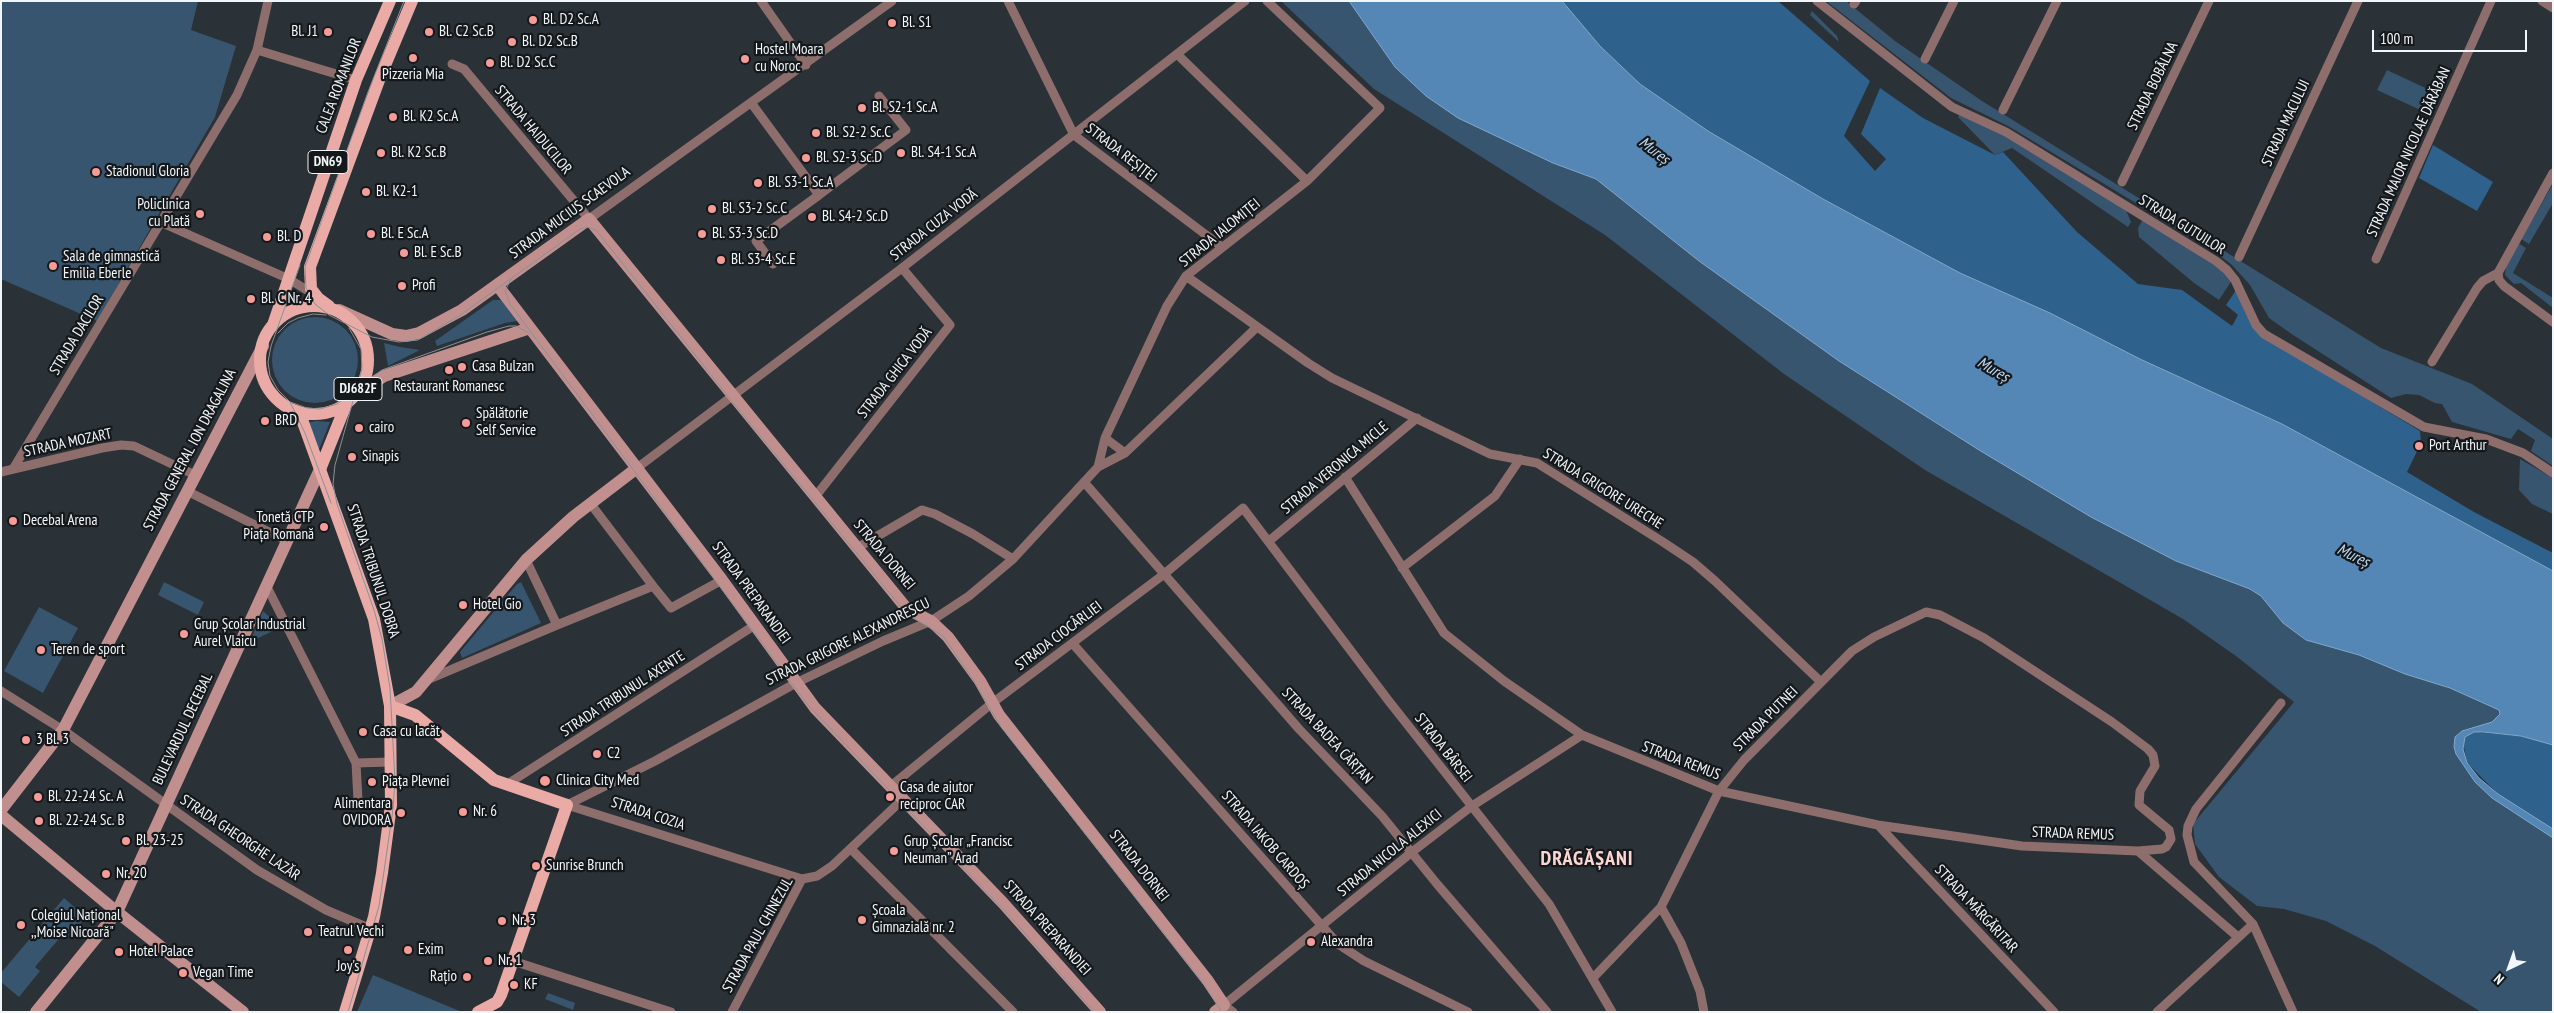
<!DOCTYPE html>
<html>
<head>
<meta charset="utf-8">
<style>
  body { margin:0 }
  #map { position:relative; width:2554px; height:1013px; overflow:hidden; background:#2a3137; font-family:"PT Sans Narrow",sans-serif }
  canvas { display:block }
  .frame { position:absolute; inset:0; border:2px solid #f1f6fa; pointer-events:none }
  .north { position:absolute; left:2484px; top:943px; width:50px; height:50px; -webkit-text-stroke:4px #15181b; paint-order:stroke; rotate:222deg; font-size:14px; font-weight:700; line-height:20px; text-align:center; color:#f1f6fa }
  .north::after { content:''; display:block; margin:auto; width:18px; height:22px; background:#f1f6fa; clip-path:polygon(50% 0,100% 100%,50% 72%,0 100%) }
  .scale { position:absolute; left:2372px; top:30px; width:155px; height:22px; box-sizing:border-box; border:2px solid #f1f6fa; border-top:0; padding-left:6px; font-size:15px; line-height:18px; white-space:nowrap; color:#f1f6fa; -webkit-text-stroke:4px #15181b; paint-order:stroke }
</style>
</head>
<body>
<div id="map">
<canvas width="2554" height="1013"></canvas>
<div class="frame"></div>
<div class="north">N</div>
<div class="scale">100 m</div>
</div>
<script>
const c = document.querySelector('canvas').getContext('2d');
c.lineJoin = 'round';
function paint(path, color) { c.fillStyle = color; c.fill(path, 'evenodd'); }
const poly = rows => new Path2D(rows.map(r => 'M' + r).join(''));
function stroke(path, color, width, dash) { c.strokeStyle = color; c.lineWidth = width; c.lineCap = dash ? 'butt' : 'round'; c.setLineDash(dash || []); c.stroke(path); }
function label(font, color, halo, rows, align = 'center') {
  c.font = font + ' "PT Sans Narrow",sans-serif'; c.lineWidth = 4.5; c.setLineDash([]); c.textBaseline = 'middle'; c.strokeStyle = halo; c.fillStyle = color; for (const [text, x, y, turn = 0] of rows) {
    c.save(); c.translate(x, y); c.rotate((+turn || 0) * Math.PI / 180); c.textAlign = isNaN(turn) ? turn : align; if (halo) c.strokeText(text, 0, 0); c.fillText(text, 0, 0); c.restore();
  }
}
paint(poly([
  [1,1,198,1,191,30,236,46,215,117,97,321,1,279],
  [1281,1,1349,1,1395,67,1553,163,1596,179,1699,261,1839,361,1979,450,2176,561,2250,589,2261,596,2283,623,2306,640,2359,655,2405,674,2450,688,2499,710,2500,714,2492,722,2462,731,2455,737,2456,754,2475,782,2492,798,2553,838,2553,1012,2481,1012,2375,946,2326,921,2284,909,2257,906,2219,877,2195,844,2193,824,2294,702,2236,656,2183,619,1925,470,1784,374,1605,235,1374,89],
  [1826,1,1846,1,1895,41,1982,101,2381,348,2472,384,2553,439,2553,466,2531,451,2535,440,2518,429,2511,439,2452,422,2442,404,2435,403,2419,395,2406,394,2391,398,2293,335,2269,318,2250,285,2232,265,2209,247,2008,126,1951,98],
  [1812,11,1837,36,1839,42,1810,15],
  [2387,70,2436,93,2427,113,2377,90],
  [1960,114,2004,134,2126,210,2131,222,2128,227,2012,148,1995,155,1958,117],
  [2553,184,2553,203,2529,244,2521,239],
  [2143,219,2211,259,2232,280,2219,300,2194,283,2139,237,2138,228],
  [2518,243,2526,248,2513,273,2553,298,2553,308,2521,283,2514,284,2505,275,2506,266],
  [493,300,503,300,518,321,505,323,437,346,435,341],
  '272 360a43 43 0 1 1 86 0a43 43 0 1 1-86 0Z',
  [384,343,400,347,420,350,388,366],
  [316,421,330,422,318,452,307,423],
  [2520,459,2553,478,2553,514,2532,504,2519,490],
  [164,582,204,602,198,615,158,595],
  [521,582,541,623,462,658,460,652,517,584],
  [39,607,78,628,43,693,4,671],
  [263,611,274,621,277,629,252,641,251,639],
  [64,898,86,917,68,938,63,934,35,967,40,971,19,997,1,982,1,973],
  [373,975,462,1012,357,1012],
  [548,993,575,1003,573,1010,545,999]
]), '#37556f');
paint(poly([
  [1562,1,1778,1,1870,81,1844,136,1875,171,1886,159,1861,134,1880,88,1923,118,1995,155,2003,152,2077,232,2138,284,2182,290,2232,326,2238,315,2226,305,2236,290,2251,323,2301,359,2420,431,2421,443,2407,472,2474,512,2553,553,2553,571,2282,424,2140,359,2050,313,1960,273,1823,199,1708,131,1640,84,1600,46],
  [2433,145,2493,182,2477,211,2419,178],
  [2474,732,2521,736,2553,745,2553,829,2498,794,2467,763,2463,742,2465,737]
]), '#2e618c');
const water = poly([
  [1349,1,1562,1,1600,46,1640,84,1708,131,1823,199,1960,273,2050,313,2140,359,2282,424,2553,571,2553,745,2521,736,2483,732,2474,732,2465,737,2463,749,2467,763,2479,778,2498,794,2553,829,2553,838,2492,798,2475,782,2456,754,2454,747,2455,737,2462,731,2492,722,2500,714,2499,710,2450,688,2405,674,2359,655,2306,640,2283,623,2261,596,2250,589,2176,561,2091,517,1979,450,1839,361,1699,261,1596,179,1553,163,1458,118,1426,96,1395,67,1349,1]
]);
paint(water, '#5487b5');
stroke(water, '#83a8ca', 1);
stroke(poly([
  [761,1,806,65],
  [1008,1,1074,135,1222,247],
  [1817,1,1952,107,2006,132,2216,261,2227,270,2235,280,2256,325,2264,334,2424,427,2486,439,2523,453,2553,473],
  [2542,1,2553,8],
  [1854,4,1856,1],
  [257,50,356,80],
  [1178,55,1307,181],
  [1925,59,1954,1],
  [452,64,464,69,589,219,892,1],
  [752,104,819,195,906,130,879,96],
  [2003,110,2057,1],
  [2553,173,2498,273,2499,280,2504,286,2553,322],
  [2122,182,2209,1],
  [160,222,289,279,313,294],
  [2239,257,2358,1],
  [2376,259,2491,1],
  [773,264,756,241,819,195],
  [1186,276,1308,363,1332,378,1490,454,1537,463,1663,542,1693,562,1715,581,1821,682],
  [2432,362,2477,288,2483,281,2498,273],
  [1105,438,1125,453],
  [1098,467,1105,438,1167,306,1186,276,1307,181,1380,108,1267,1],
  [637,468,902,268,1245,1],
  [13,469,237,95,257,50,268,1],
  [1,472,102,448,121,445,134,446,195,475],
  [1345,477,1444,633,1504,681,1582,735,1719,791,1878,825,2022,846,2138,851],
  [1084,482,1299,729,1382,816,1437,884,1547,1012],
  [187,491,287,541],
  [815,497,950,325,902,268],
  [1269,541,1417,418],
  [857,548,922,510,935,514,973,534,1013,559],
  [1402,568,1495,496,1520,459],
  [653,586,671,608,722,580],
  [267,587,356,763,358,800],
  [557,625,653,586,590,503],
  [1073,644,1338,944,1364,961,1468,1012],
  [429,679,557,625,526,560],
  [1,691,63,730,257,870,326,910,371,929],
  [2281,703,2196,809,2188,826,2187,835,2194,862,2253,924,2293,1012],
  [356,763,390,762],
  [506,785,755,625],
  [891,786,991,704,1163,575,1243,508,1388,700,1549,904,1612,1012],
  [567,805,655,761,796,683,883,641,931,621,969,596,1013,559,1098,467,1125,453,1257,327],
  [567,805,802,879,817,876,832,866,903,799],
  [1878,825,2054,1012],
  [851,849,1013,1012],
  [1661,907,1681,943,1700,991,1704,1012],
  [513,961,671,1012],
  [1593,978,1661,907,1719,791,1744,760,1852,651,1874,637,1926,612,1940,615,1984,638,2112,722,2148,749,2153,755,2155,766,2140,791,2139,805,2169,830,2171,839,2166,847,2162,849,2138,851,2238,937],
  [732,1012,802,879],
  [1233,1012,1224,1005,1412,852,1472,806,1582,735],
  [2157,1012,2253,924]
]), '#8d6e6c', 9);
stroke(poly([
  [498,286,722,580,815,708,1003,903,1100,1012],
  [339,310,392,334,406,336,419,333,462,310,589,219,907,609,931,621,948,637,980,681,999,715,1208,981,1224,1005,1215,1012],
  [356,393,384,376,530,328],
  [390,706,416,692,526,560,573,517,637,468],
  [1,810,63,730,263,346],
  [1,815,117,912,243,1012],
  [36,1012,117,912,321,467]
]), '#c1908e', 12);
stroke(poly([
  '260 360a54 54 0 1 1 108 0a54 54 0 1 1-108 0Z',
  [329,306,318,298,311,289,310,267,381,75,412,1],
  [273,325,356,80,390,1],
  [300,414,374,619,390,706,391,805,382,873,374,917,345,1012],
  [321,467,345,407],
  [390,706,415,715,494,780,567,805,501,995,497,1002,478,1012]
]), '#eaaba7', 12);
stroke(poly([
  [404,1,368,92,305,267,306,288,315,304,329,315,372,337,399,342,418,340,459,316,580,229,587,227,596,230,734,404,887,590,907,614,943,636,972,678,1001,727,1200,979,1222,1012],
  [300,265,271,346,268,362,270,376,278,390,290,402,307,408,320,409,337,404,382,370,487,332,509,326,516,326,529,333],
  [511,279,505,291,510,304,808,705,1016,923,1094,1012],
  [278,333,288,323,298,318,313,314,326,315],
  [290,402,305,433,331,503],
  [348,1012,379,906,393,809,395,780,390,688,382,639,374,610,337,504,333,484,335,465,362,369,361,349,349,328]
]), '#8a9095', 1);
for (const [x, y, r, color] of [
  [533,20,5,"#f59b98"],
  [892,23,5,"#f59b98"],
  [328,32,5,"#f59b98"],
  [429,32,5,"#f59b98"],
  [512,42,5,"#f59b98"],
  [413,58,5,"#f59b98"],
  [745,59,5,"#f59b98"],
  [490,63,5,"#f59b98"],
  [862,108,5,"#f59b98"],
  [393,117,5,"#f59b98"],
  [816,133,5,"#f59b98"],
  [381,153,5,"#f59b98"],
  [901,153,5,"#f59b98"],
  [806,158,5,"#f59b98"],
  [96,172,5,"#f59b98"],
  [758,183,5,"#f59b98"],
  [366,192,5,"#f59b98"],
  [712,209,5,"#f59b98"],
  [200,214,5,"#f59b98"],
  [812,217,5,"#f59b98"],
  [371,234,5,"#f59b98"],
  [702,234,5,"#f59b98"],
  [267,237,5,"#f59b98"],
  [404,253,5,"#f59b98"],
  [721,260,5,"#f59b98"],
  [53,266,5,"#f59b98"],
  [402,286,5,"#f59b98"],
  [251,299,5,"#f59b98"],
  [462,367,5,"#f59b98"],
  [449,370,5,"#f59b98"],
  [265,421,5,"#f59b98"],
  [466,423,5,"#f59b98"],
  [359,428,5,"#f59b98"],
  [2419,446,5,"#f59b98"],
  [352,457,5,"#f59b98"],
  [13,521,5,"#f59b98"],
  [324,527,5,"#f59b98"],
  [463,605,5,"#f59b98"],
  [184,634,5,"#f59b98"],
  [41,650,5,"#f59b98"],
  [363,732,5,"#f59b98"],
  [26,740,5,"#f59b98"],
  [597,754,5,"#f59b98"],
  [545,781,6,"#f59b98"],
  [372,782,5,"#f59b98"],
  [38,797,5,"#f59b98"],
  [890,797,5,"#f59b98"],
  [463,812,5,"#f59b98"],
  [401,813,5,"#f59b98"],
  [39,821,5,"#f59b98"],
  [126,841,5,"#f59b98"],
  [894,851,5,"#f59b98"],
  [536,866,5,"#f59b98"],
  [106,874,5,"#f59b98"],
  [862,920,5,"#f59b98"],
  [502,921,5,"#f59b98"],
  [21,925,5,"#f59b98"],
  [308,932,5,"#f59b98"],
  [1311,942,5,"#f59b98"],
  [348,950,5,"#f59b98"],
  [408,950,5,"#f59b98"],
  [119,952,5,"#f59b98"],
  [488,961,5,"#f59b98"],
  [183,973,5,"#f59b98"],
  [467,977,5,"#f59b98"],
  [514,985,5,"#f59b98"]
]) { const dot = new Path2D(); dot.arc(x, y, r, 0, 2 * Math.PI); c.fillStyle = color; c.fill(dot); stroke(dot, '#15181b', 2); }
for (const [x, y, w] of [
  [328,162,40],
  [358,389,48]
]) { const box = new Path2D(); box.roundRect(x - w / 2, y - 11.5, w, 23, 4); c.fillStyle = '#15181b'; c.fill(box); stroke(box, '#f1f6fa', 1); }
label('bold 14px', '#f1f6fa', null, [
  ["DN69",328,162],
  ["DJ682F",358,389]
]);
label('15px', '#f1f6fa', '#15181b', [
  ["Bl. D2 Sc.A",543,20],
  ["Bl. S1",902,23],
  ["Bl. J1",318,32,"right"],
  ["Bl. C2 Sc.B",439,32],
  ["Bl. D2 Sc.B",522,42],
  ["Hostel Moara",755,50],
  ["cu Noroc",755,67],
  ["Bl. D2 Sc.C",500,63],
  ["Pizzeria Mia",413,75,"center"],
  ["Bl. S2-1 Sc.A",872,108],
  ["Bl. K2 Sc.A",403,117],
  ["Bl. S2-2 Sc.C",826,133],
  ["Bl. K2 Sc.B",391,153],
  ["Bl. S4-1 Sc.A",911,153],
  ["Bl. S2-3 Sc.D",816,158],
  ["Stadionul Gloria",106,172],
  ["Bl. S3-1 Sc.A",768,183],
  ["Bl. K2-1",376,192],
  ["Policlinica",190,205,"right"],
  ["cu Plată",190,222,"right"],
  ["Bl. S3-2 Sc.C",722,209],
  ["Bl. S4-2 Sc.D",822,217],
  ["Bl. E Sc.A",381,234],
  ["Bl. S3-3 Sc.D",712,234],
  ["Bl. D",277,237],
  ["Bl. E Sc.B",414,253],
  ["Sala de gimnastică",63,257],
  ["Emilia Eberle",63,274],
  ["Bl. S3-4 Sc.E",731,260],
  ["Profi",412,286],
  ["Bl. C Nr. 4",261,299],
  ["Casa Bulzan",472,367],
  ["Restaurant Romanesc",449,387,"center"],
  ["Spălătorie",476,414],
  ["Self Service",476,431],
  ["BRD",275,421],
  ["cairo",369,428],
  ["Port Arthur",2429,446],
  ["Sinapis",362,457],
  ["Tonetă CTP",314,518,"right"],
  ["Piața Romană",314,535,"right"],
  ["Decebal Arena",23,521],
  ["Hotel Gio",473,605],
  ["Grup Școlar Industrial",194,625],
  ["Aurel Vlaicu",194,642],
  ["Teren de sport",51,650],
  ["Casa cu lacăt",373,732],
  ["3 Bl. 3",36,740],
  ["C2",607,754],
  ["Clinica City Med",556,781],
  ["Piața Plevnei",382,782],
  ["Casa de ajutor",900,788],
  ["reciproc CAR",900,805],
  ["Bl. 22-24 Sc. A",48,797],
  ["Alimentara",391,804,"right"],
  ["OVIDORA",391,821,"right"],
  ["Nr. 6",473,812],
  ["Bl. 22-24 Sc. B",49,821],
  ["Bl. 23-25",136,841],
  ["Grup Școlar „Francisc",904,842],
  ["Neuman” Arad",904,859],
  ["Sunrise Brunch",546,866],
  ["Nr. 20",116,874],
  ["Școala",872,911],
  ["Gimnazială nr. 2",872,928],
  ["Colegiul Național",31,916],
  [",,Moise Nicoară\"",31,933],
  ["Nr. 3",512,921],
  ["Teatrul Vechi",318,932],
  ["Alexandra",1321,942],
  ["Exim",418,950],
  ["Hotel Palace",129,952],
  ["Nr. 1",498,961],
  ["Joy's",348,967,"center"],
  ["Vegan Time",193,973],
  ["Rațio",457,977,"right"],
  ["KF",524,985]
], 'left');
label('15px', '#f1f6fa', '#15181b', [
  ["CALEA ROMANILOR",339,86,-69],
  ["STRADA BOBÂLNA",2153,86,-64],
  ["STRADA MACULUI",2286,123,-65],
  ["STRADA HAIDUCILOR",533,130,50],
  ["STRADA MAIOR NICOLAE DĂRĂBAN",2409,152,-66],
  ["STRADA REȘIȚEI",1121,153,38],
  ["STRADA MUCIUS SCAEVOLA",570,213,-36],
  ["STRADA CUZA VODĂ",934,225,-38],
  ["STRADA GUTUILOR",2182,225,32],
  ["STRADA IALOMIȚEI",1220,233,-39],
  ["STRADA DACILOR",77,335,-59],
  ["STRADA GHICA VODĂ",895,373,-52],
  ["STRADA MOZART",68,443,-12],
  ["STRADA GENERAL ION DRAGALINA",190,450,-62],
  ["STRADA VERONICA MICLE",1335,468,-40],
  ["STRADA GRIGORE URECHE",1603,489,32],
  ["STRADA DORNEI",884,555,50],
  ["STRADA TRIBUNUL DOBRA",373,571,72],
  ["STRADA PREPARANDIEI",751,593,54],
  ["STRADA CIOCÂRLIEI",1059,636,-37],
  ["STRADA GRIGORE ALEXANDRESCU",848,642,-26],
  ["STRADA TRIBUNUL AXENTE",623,694,-33],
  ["STRADA PUTNEI",1766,719,-45],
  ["BULEVARDUL DECEBAL",183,729,-65],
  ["STRADA BADEA CÂRȚAN",1327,736,47],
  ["STRADA BÂRSEI",1443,748,52],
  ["STRADA REMUS",1681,761,21],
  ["STRADA COZIA",648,814,18],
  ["STRADA REMUS",2073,834,2],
  ["STRADA GHEORGHE LAZĂR",240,838,34],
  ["STRADA IAKOB CARDOȘ",1265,840,49],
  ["STRADA NICOLA ALEXICI",1390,853,-39],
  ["STRADA DORNEI",1139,866,52],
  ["STRADA MĂRGĂRITAR",1976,909,47],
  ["STRADA PREPARANDIEI",1047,928,48],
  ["STRADA PAUL CHINEZUL",758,935,-61]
]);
label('italic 16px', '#bad6f0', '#15181b', [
  ["Mureș",1654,151,38],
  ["Mureș",1993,370,30],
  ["Mureș",2353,556,26]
]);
c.letterSpacing = '1px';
label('bold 20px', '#fad7d4', '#15181b', [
  ["DRĂGĂȘANI",1587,859]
]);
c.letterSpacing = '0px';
</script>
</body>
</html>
